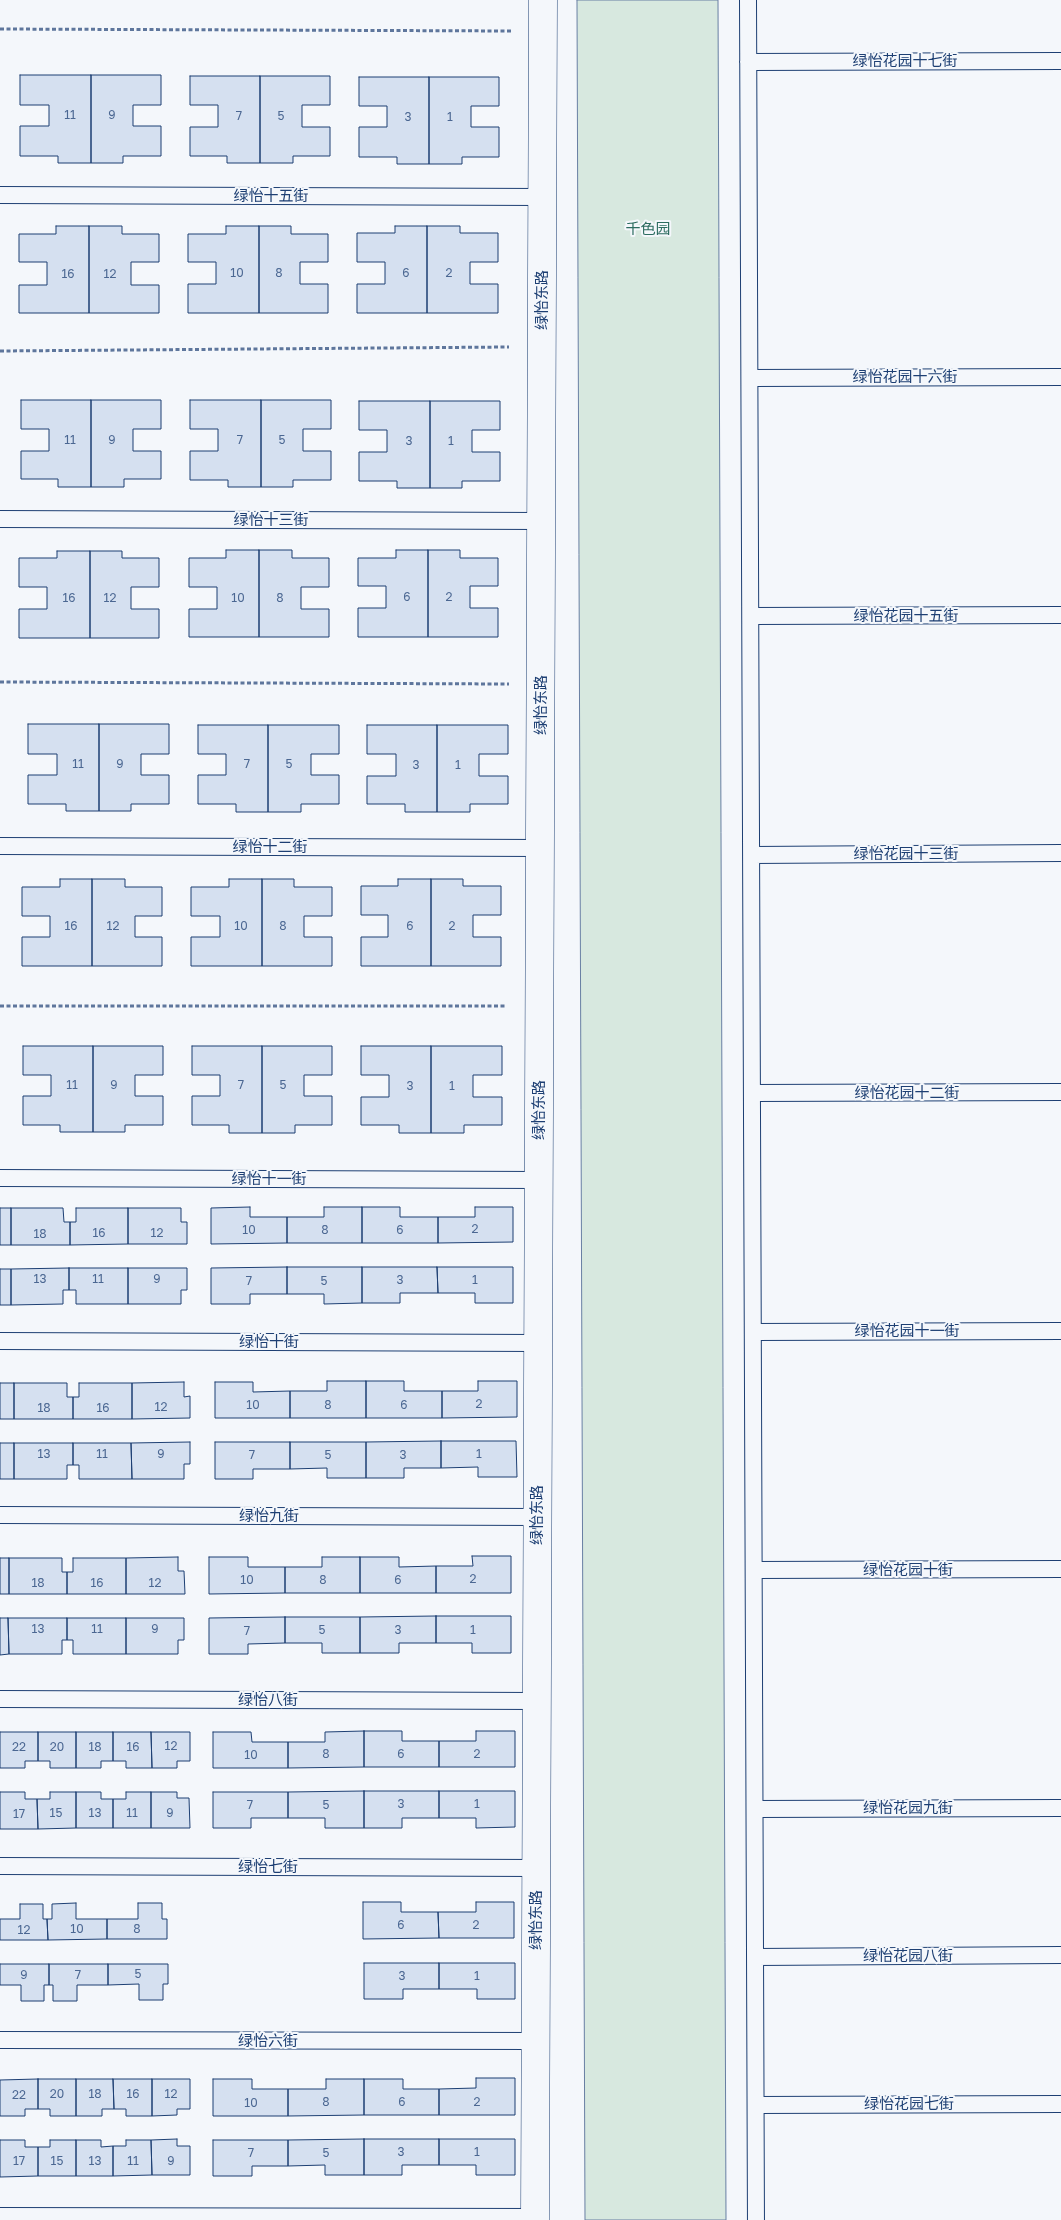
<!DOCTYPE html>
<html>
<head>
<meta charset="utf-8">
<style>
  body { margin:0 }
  canvas { display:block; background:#f4f7fb }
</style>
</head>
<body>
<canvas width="1061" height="2220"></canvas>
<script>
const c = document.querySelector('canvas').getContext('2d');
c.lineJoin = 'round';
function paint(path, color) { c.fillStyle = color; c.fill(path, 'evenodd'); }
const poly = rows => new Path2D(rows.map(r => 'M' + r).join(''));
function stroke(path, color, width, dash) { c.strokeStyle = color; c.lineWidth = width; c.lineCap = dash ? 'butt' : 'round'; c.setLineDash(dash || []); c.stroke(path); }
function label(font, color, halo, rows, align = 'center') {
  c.font = font + ' "Golos Text","Noto Sans SC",sans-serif'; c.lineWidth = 4; c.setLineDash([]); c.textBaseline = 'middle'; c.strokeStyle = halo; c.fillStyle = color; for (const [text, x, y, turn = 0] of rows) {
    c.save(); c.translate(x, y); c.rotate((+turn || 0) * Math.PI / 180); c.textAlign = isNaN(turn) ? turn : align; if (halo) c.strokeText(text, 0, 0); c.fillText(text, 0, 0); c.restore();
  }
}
const green = poly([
  [577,0,718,0,726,2220,585,2220,577,0]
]);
paint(green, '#d7e8df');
stroke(green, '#687fa3', 1);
const building = poly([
  [20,75,91,75,91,163,58,163,58,156,20,156,20,126,49,126,49,105,20,105,20,75],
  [91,75,161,75,161,105,133,105,133,126,161,126,161,156,123,156,123,163,91,163,91,75],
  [190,76,260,76,260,163,227,163,227,156,190,156,190,127,218,127,218,105,190,105,190,76],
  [260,76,330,76,330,105,302,105,302,127,330,127,330,156,293,156,293,163,260,163,260,76],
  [359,77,429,77,429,164,397,164,397,157,359,157,359,127,387,127,387,106,359,106,359,77],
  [429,77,499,77,499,106,471,106,471,127,499,127,499,157,462,157,462,164,429,164,429,77],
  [56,226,89,226,89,313,19,313,19,285,47,285,47,262,19,262,19,234,56,234,56,226],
  [89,226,122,226,122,234,159,234,159,262,131,262,131,285,159,285,159,313,89,313,89,226],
  [226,226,259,226,259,313,188,313,188,284,216,284,216,262,188,262,188,234,226,234,226,226],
  [259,226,291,226,291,234,328,234,328,262,300,262,300,284,328,284,328,313,259,313,259,226],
  [395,226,427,226,427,313,357,313,357,284,385,284,385,262,357,262,357,233,395,233,395,226],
  [427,226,460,226,460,233,498,233,498,262,470,262,470,284,498,284,498,313,427,313,427,226],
  [21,400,91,400,91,487,58,487,58,479,21,479,21,451,49,451,49,429,21,429,21,400],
  [91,400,161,400,161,429,133,429,133,451,161,451,161,479,124,479,124,487,91,487,91,400],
  [190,400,261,400,261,487,228,487,228,480,190,480,190,451,218,451,218,429,190,429,190,400],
  [261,400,331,400,331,429,303,429,303,451,331,451,331,480,293,480,293,487,261,487,261,400],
  [359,401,430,401,430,488,397,488,397,481,359,481,359,452,387,452,387,430,359,430,359,401],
  [430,401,500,401,500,430,472,430,472,452,500,452,500,481,462,481,462,488,430,488,430,401],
  [226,550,259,550,259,637,189,637,189,609,217,609,217,587,189,587,189,558,226,558,226,550],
  [259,550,292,550,292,558,329,558,329,587,301,587,301,609,329,609,329,637,259,637,259,550],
  [396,550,428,550,428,637,358,637,358,608,386,608,386,586,358,586,358,558,396,558,396,550],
  [428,550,460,550,460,558,498,558,498,586,470,586,470,608,498,608,498,637,428,637,428,550],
  [57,551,90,551,90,638,19,638,19,609,47,609,47,587,19,587,19,558,57,558,57,551],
  [90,551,122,551,122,558,159,558,159,587,131,587,131,609,159,609,159,638,90,638,90,551],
  [28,724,99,724,99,811,66,811,66,804,28,804,28,775,57,775,57,754,28,754,28,724],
  [99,724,169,724,169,754,141,754,141,775,169,775,169,804,131,804,131,811,99,811,99,724],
  [198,725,268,725,268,812,236,812,236,804,198,804,198,775,226,775,226,754,198,754,198,725],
  [268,725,339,725,339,754,311,754,311,775,339,775,339,804,301,804,301,812,268,812,268,725],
  [367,725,437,725,437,812,405,812,405,804,367,804,367,776,396,776,396,754,367,754,367,725],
  [437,725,508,725,508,754,479,754,479,776,508,776,508,804,470,804,470,812,437,812,437,725],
  [60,879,92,879,92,966,22,966,22,937,50,937,50,916,22,916,22,887,60,887,60,879],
  [92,879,125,879,125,887,162,887,162,916,135,916,135,937,162,937,162,966,92,966,92,879],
  [229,879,262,879,262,966,191,966,191,937,220,937,220,916,191,916,191,887,229,887,229,879],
  [262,879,294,879,294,887,332,887,332,916,304,916,304,937,332,937,332,966,262,966,262,879],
  [398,879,431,879,431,966,361,966,361,937,388,937,388,915,361,915,361,886,398,886,398,879],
  [431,879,463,879,463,886,501,886,501,915,473,915,473,937,501,937,501,966,431,966,431,879],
  [23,1046,93,1046,93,1132,60,1132,60,1125,23,1125,23,1096,51,1096,51,1075,23,1075,23,1046],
  [93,1046,163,1046,163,1075,135,1075,135,1096,163,1096,163,1125,125,1125,125,1132,93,1132,93,1046],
  [192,1046,262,1046,262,1133,229,1133,229,1125,192,1125,192,1096,220,1096,220,1075,192,1075,192,1046],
  [262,1046,332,1046,332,1075,304,1075,304,1096,332,1096,332,1125,295,1125,295,1133,262,1133,262,1046],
  [361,1046,431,1046,431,1133,399,1133,399,1125,361,1125,361,1097,389,1097,389,1075,361,1075,361,1046],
  [431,1046,502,1046,502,1075,473,1075,473,1097,502,1097,502,1125,464,1125,464,1133,431,1133,431,1046],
  [250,1207,250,1217,287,1217,287,1243,211,1244,211,1208,250,1207],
  [324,1207,362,1207,362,1243,287,1243,287,1217,324,1217,324,1207],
  [362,1207,400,1207,400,1217,438,1217,438,1243,362,1243,362,1207],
  [475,1207,513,1207,513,1242,438,1243,438,1217,475,1217,475,1207],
  [0,1208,11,1208,11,1245,0,1245,0,1208],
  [11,1208,63,1208,64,1222,70,1222,70,1245,11,1245,11,1208],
  [76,1208,128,1208,128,1244,70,1245,70,1222,76,1222,76,1208],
  [128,1208,181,1208,181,1222,187,1222,187,1244,128,1244,128,1208],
  [287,1267,362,1267,362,1303,324,1304,324,1294,287,1294,287,1267],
  [287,1267,287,1294,250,1294,250,1304,211,1304,211,1268,287,1267],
  [362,1267,437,1267,438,1293,400,1293,400,1303,362,1303,362,1267],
  [437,1267,513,1267,513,1303,475,1303,475,1293,438,1293,437,1267],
  [69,1268,69,1290,63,1290,63,1304,11,1305,11,1269,69,1268],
  [69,1268,128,1268,128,1304,76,1304,76,1290,69,1290,69,1268],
  [128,1268,187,1268,187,1290,181,1290,181,1304,128,1304,128,1268],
  [0,1269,11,1269,11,1305,0,1305,0,1269],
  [327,1381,366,1381,366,1418,290,1418,290,1391,327,1391,327,1381],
  [366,1381,404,1381,404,1391,442,1391,442,1418,366,1418,366,1381],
  [478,1381,517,1381,517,1417,442,1418,442,1391,478,1391,478,1381],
  [184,1382,184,1397,190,1396,190,1418,132,1419,132,1383,184,1382],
  [215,1382,253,1382,253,1392,290,1391,290,1418,215,1418,215,1382],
  [0,1383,14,1383,14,1419,0,1419,0,1383],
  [14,1383,67,1383,67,1397,73,1397,73,1419,14,1419,14,1383],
  [79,1383,132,1383,132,1419,73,1419,73,1397,79,1397,79,1383],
  [441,1441,441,1468,404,1468,404,1478,366,1478,366,1442,441,1441],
  [441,1441,516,1441,517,1477,478,1477,478,1467,441,1468,441,1441],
  [190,1442,190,1464,184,1464,184,1479,132,1479,131,1443,190,1442],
  [215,1442,290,1442,290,1469,253,1469,253,1479,215,1479,215,1442],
  [290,1442,366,1442,366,1478,327,1478,327,1468,290,1469,290,1442],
  [0,1443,14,1443,14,1479,0,1479,0,1443],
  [14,1443,73,1443,73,1465,67,1465,67,1479,14,1479,14,1443],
  [73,1443,131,1443,132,1479,79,1479,79,1465,73,1465,73,1443],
  [472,1556,511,1556,511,1593,436,1593,436,1566,473,1566,472,1556],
  [178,1557,178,1571,184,1571,185,1594,126,1594,126,1558,178,1557],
  [209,1557,248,1557,248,1567,285,1567,285,1593,209,1594,209,1557],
  [322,1557,360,1557,360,1593,285,1593,285,1567,322,1567,322,1557],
  [360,1557,399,1557,399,1567,436,1566,436,1593,360,1593,360,1557],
  [0,1558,9,1558,9,1594,0,1594,0,1558],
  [9,1558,62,1558,62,1572,67,1572,67,1594,9,1594,9,1558],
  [73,1558,126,1558,126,1594,67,1594,67,1572,73,1572,73,1558],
  [436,1616,436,1643,399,1643,399,1653,360,1653,360,1617,436,1616],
  [436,1616,511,1616,511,1653,472,1653,472,1643,436,1643,436,1616],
  [285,1617,360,1617,360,1653,322,1653,322,1643,285,1643,285,1617],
  [285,1617,285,1643,248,1644,248,1654,209,1654,209,1618,285,1617],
  [0,1618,8,1618,9,1654,0,1655,0,1618],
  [8,1618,67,1618,67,1640,62,1640,62,1654,9,1654,8,1618],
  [67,1618,126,1618,126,1654,73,1654,73,1640,67,1640,67,1618],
  [126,1618,184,1618,184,1640,178,1640,178,1654,126,1654,126,1618],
  [364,1731,364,1767,288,1768,288,1742,325,1742,325,1732,364,1731],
  [364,1731,402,1731,402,1741,439,1741,439,1767,364,1767,364,1731],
  [476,1731,515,1731,515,1767,439,1767,439,1741,476,1741,476,1731],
  [0,1732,38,1732,38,1761,25,1761,25,1768,0,1768,0,1732],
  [38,1732,76,1732,76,1768,50,1768,50,1761,38,1761,38,1732],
  [76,1732,113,1732,113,1761,101,1761,101,1768,76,1768,76,1732],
  [113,1732,151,1732,152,1768,126,1768,126,1761,113,1761,113,1732],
  [151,1732,190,1732,190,1761,177,1761,177,1768,152,1768,151,1732],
  [213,1732,251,1732,252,1742,288,1742,288,1768,213,1768,213,1732],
  [364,1791,364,1828,325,1828,325,1818,288,1818,288,1792,364,1791],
  [364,1791,439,1791,439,1818,402,1818,402,1828,364,1828,364,1791],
  [439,1791,515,1791,515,1827,476,1828,476,1818,439,1818,439,1791],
  [0,1792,25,1792,25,1799,37,1799,38,1829,0,1829,0,1792],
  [50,1792,76,1792,76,1828,38,1829,37,1799,50,1799,50,1792],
  [76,1792,101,1792,101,1799,113,1799,113,1828,76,1828,76,1792],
  [126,1792,151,1792,151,1828,113,1828,113,1799,126,1799,126,1792],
  [151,1792,177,1792,177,1798,189,1798,190,1828,151,1828,151,1792],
  [213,1792,288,1792,288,1818,251,1818,251,1828,213,1828,213,1792],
  [363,1902,401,1902,401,1912,438,1912,439,1938,363,1939,363,1902],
  [476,1902,514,1902,514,1938,439,1938,438,1912,476,1912,476,1902],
  [76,1903,76,1919,107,1919,107,1939,48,1940,47,1919,52,1919,52,1904,76,1903],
  [138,1903,162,1903,162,1919,167,1919,167,1939,107,1939,107,1919,138,1919,138,1903],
  [20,1904,43,1904,43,1919,47,1919,48,1940,0,1940,0,1919,20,1919,20,1904],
  [364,1963,439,1963,439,1989,403,1989,403,1999,364,1999,364,1963],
  [439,1963,515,1963,515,1999,477,1999,477,1989,439,1989,439,1963],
  [0,1964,49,1964,49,1985,44,1985,44,2001,21,2001,21,1985,0,1985,0,1964],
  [49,1964,108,1964,108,1985,77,1985,77,2001,53,2001,53,1985,49,1985,49,1964],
  [108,1964,168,1964,168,1984,163,1984,163,2000,139,2000,139,1984,108,1985,108,1964],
  [476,2078,515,2078,515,2115,439,2115,439,2089,476,2088,476,2078],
  [38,2079,76,2079,76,2116,50,2116,50,2109,38,2109,38,2079],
  [38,2079,38,2109,25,2109,25,2116,0,2116,0,2080,38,2079],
  [76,2079,113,2079,114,2109,102,2109,102,2116,76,2116,76,2079],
  [113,2079,152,2079,152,2116,126,2116,126,2109,114,2109,113,2079],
  [152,2079,190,2079,190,2109,177,2109,177,2115,152,2116,152,2079],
  [213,2079,252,2079,252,2089,288,2089,288,2116,213,2116,213,2079],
  [326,2079,364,2079,364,2115,288,2116,288,2089,326,2089,326,2079],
  [364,2079,403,2079,403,2089,439,2089,439,2115,364,2115,364,2079],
  [177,2139,177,2146,190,2146,190,2175,152,2175,151,2140,177,2139],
  [364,2139,364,2175,325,2175,325,2165,288,2166,288,2140,364,2139],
  [364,2139,439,2139,439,2165,402,2165,402,2175,364,2175,364,2139],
  [439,2139,515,2139,515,2175,476,2175,476,2165,439,2165,439,2139],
  [0,2140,25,2140,25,2147,38,2147,38,2176,0,2177,0,2140],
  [50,2140,76,2140,76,2176,38,2176,38,2147,50,2147,50,2140],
  [76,2140,101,2140,101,2147,113,2146,113,2176,76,2176,76,2140],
  [126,2140,151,2140,152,2175,113,2176,113,2146,126,2146,126,2140],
  [213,2140,288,2140,288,2166,252,2166,252,2176,213,2176,213,2140]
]);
paint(building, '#d5e0f0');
stroke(building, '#1d3f73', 1);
const service = poly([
  [748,0,756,2220],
  [748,62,1061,61],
  [0,195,542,197],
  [750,378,1061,377],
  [0,519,541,521],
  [751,616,1061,615],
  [0,846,540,848],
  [752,855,1061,853],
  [752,1093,1061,1092],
  [0,1178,539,1180],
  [753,1332,1061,1331],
  [0,1341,538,1343],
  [0,1515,537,1517],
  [754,1570,1061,1569],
  [0,1699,537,1701],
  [755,1809,1061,1808],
  [0,1866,536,1868],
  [756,1957,1061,1955],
  [0,2040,536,2041],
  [756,2105,1061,2104],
  [0,2216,535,2217]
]);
const minor = poly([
  [535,2220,543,0]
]);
stroke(service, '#1d3f73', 18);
stroke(minor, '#1d3f73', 29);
stroke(poly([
  [0,29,512,31],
  [0,351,509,347],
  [0,682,509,684],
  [0,1006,507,1006]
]), '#5e769c', 3, [4, 2.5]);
stroke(service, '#f4f7fb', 16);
stroke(minor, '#f4f7fb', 28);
label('12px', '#4b6792', null, [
  ["11",70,115],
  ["9",112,115],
  ["7",239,116],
  ["5",281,116],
  ["3",408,117],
  ["1",450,117],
  ["10",237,273],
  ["8",279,273],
  ["6",406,273],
  ["2",449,273],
  ["16",68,274],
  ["12",110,274],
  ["11",70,440],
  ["9",112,440],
  ["7",240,440],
  ["5",282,440],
  ["3",409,441],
  ["1",451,441],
  ["6",407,597],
  ["2",449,597],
  ["16",69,598],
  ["12",110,598],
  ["10",238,598],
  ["8",280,598],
  ["11",78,764],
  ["9",120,764],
  ["7",247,764],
  ["5",289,764],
  ["3",416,765],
  ["1",458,765],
  ["16",71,926],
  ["12",113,926],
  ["10",241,926],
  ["8",283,926],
  ["6",410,926],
  ["2",452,926],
  ["11",72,1085],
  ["9",114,1085],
  ["7",241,1085],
  ["5",283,1085],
  ["3",410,1086],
  ["1",452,1086],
  ["2",475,1229],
  ["10",249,1230],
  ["8",325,1230],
  ["6",400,1230],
  ["16",99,1233],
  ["12",157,1233],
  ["18",40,1234],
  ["13",40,1279],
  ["11",98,1279],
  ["9",157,1279],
  ["3",400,1280],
  ["1",475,1280],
  ["7",249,1281],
  ["5",324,1281],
  ["2",479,1404],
  ["10",253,1405],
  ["8",328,1405],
  ["6",404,1405],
  ["12",161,1407],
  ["18",44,1408],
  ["16",103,1408],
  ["13",44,1454],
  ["11",102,1454],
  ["9",161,1454],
  ["1",479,1454],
  ["7",252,1455],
  ["5",328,1455],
  ["3",403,1455],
  ["2",473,1579],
  ["10",247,1580],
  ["8",323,1580],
  ["6",398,1580],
  ["18",38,1583],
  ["16",97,1583],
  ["12",155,1583],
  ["13",38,1629],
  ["11",97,1629],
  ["9",155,1629],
  ["5",322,1630],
  ["3",398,1630],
  ["1",473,1630],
  ["7",247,1631],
  ["12",171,1746],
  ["22",19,1747],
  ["20",57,1747],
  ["18",95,1747],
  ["16",133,1747],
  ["8",326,1754],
  ["6",401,1754],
  ["2",477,1754],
  ["10",251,1755],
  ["3",401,1804],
  ["1",477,1804],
  ["7",250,1805],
  ["5",326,1805],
  ["15",56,1813],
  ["13",95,1813],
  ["11",132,1813],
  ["9",170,1813],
  ["17",19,1814],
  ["6",401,1925],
  ["2",476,1925],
  ["10",77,1929],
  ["8",137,1929],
  ["12",24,1930],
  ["5",138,1974],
  ["9",24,1975],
  ["7",78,1975],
  ["3",402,1976],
  ["1",477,1976],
  ["20",57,2094],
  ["18",95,2094],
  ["16",133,2094],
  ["12",171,2094],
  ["22",19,2095],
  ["8",326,2102],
  ["6",402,2102],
  ["2",477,2102],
  ["10",251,2103],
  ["3",401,2152],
  ["1",477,2152],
  ["7",251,2153],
  ["5",326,2153],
  ["17",19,2161],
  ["15",57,2161],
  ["13",95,2161],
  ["11",133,2161],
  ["9",171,2161]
]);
label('15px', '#1d3f73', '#f4f7fb', [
  ["绿怡花园十七街",905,61],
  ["绿怡十五街",271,196],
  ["绿怡东路",542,300,-90],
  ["绿怡花园十六街",905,377],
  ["绿怡十三街",271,520],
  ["绿怡花园十五街",906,616],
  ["绿怡东路",541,705,-90],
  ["绿怡十二街",270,847],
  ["绿怡花园十三街",906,854],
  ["绿怡花园十二街",907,1093],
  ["绿怡东路",539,1110,-90],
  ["绿怡十一街",269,1179],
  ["绿怡花园十一街",907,1331],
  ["绿怡十街",269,1342],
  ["绿怡东路",537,1515,-90],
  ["绿怡九街",269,1516],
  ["绿怡花园十街",908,1570],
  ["绿怡八街",268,1700],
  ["绿怡花园九街",908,1808],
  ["绿怡七街",268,1867],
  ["绿怡东路",536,1920,-90],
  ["绿怡花园八街",908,1956],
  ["绿怡六街",268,2041],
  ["绿怡花园七街",909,2104]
]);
label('15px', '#2c6c60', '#f4f7fb', [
  ["千色园",648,229]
]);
</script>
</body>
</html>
